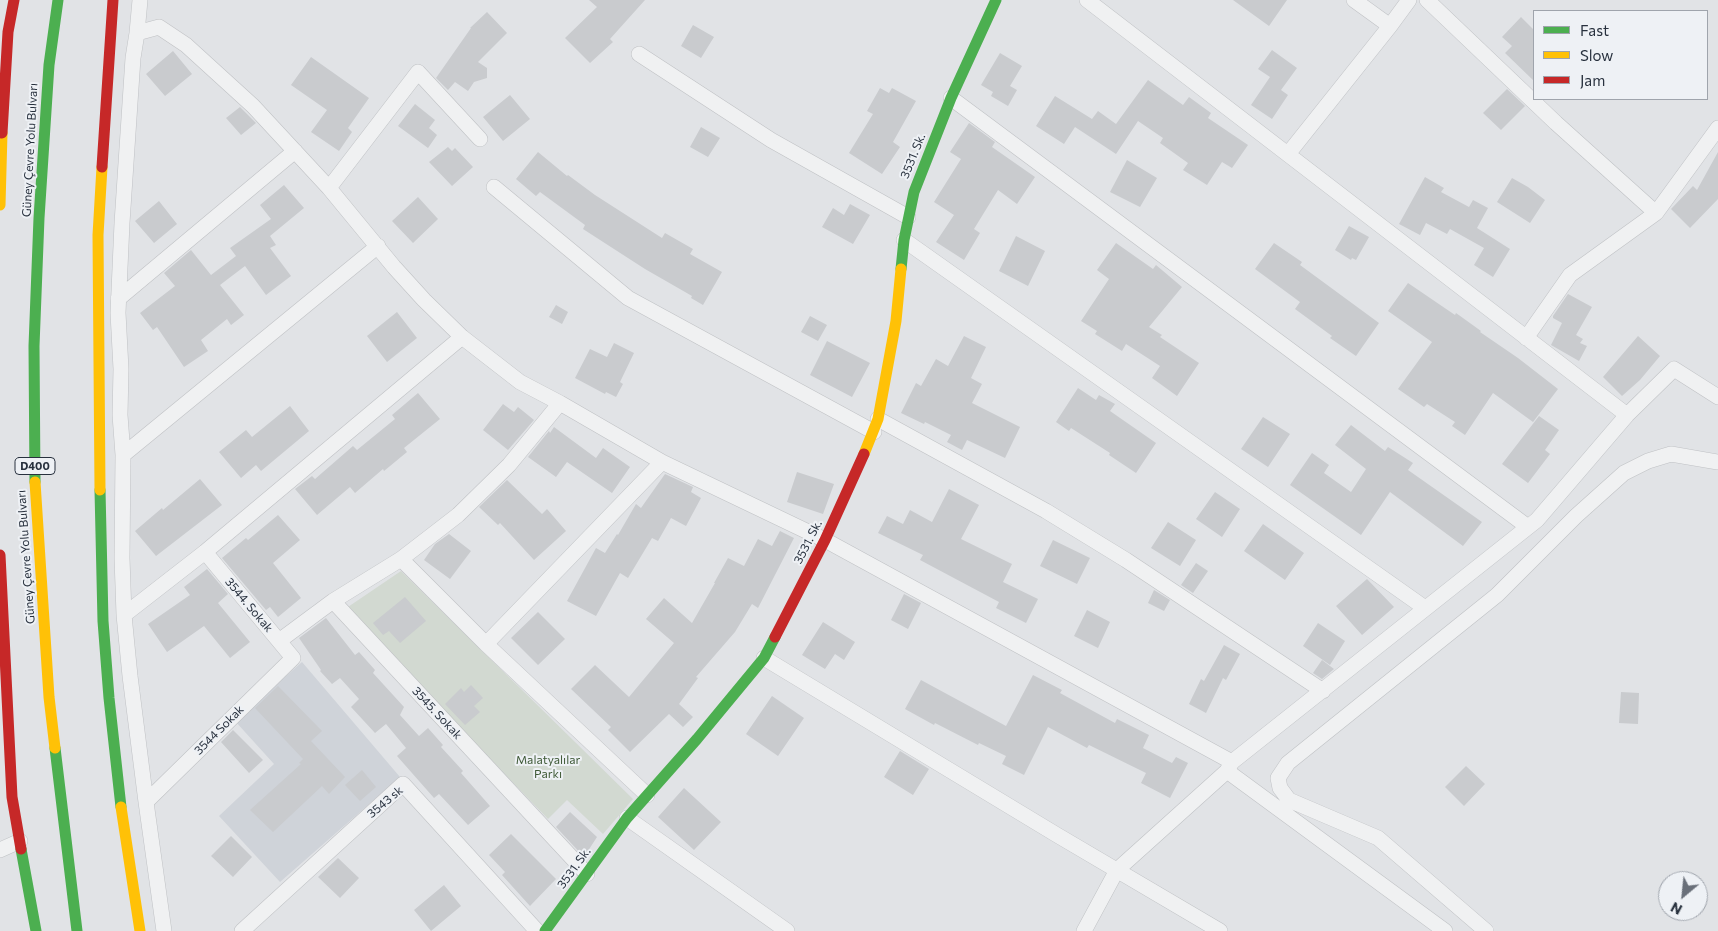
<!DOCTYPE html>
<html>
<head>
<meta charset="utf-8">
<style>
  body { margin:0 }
  #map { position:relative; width:1718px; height:931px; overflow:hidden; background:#e1e3e6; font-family:Commissioner,sans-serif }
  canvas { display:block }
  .legend { position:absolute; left:1533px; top:10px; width:175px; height:90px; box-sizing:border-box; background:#eef1f5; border:1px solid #9fa4ac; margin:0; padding:6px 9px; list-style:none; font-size:15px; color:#28313e }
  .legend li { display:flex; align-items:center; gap:10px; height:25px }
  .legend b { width:25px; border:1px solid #9fa4ac }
  .north { position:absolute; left:1658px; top:871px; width:50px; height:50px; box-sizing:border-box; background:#eef1f5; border:1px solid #9fa4ac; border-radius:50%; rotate:208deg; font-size:14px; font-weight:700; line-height:20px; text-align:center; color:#28313e }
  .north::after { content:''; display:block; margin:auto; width:18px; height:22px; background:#696f79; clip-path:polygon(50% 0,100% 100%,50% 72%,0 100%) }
</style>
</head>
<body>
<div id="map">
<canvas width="1718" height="931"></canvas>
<ul class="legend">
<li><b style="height:6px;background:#4caf50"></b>Fast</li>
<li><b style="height:6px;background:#ffc107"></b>Slow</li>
<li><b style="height:6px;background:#c62828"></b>Jam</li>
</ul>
<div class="north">N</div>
</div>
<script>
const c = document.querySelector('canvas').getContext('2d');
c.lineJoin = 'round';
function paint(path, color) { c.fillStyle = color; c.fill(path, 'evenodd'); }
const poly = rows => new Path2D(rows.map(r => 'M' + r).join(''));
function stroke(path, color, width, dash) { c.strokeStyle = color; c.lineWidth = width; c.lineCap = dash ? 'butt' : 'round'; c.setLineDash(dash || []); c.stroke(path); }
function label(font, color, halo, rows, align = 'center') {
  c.font = font + ' Commissioner,sans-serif'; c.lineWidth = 4; c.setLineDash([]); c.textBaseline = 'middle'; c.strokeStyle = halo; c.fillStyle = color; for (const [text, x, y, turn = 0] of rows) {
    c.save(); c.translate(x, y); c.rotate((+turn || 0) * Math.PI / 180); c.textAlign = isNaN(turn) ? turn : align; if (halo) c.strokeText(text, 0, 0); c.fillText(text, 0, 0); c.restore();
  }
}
paint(poly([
  [302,662,400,777,280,882,219,816,274,764,235,721]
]), '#cfd3d9');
paint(poly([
  [401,571,633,799,603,834,567,800,548,819,345,609]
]), '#d2d9d1');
paint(poly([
  [589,0,645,0,610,39,613,42,590,63,565,38,597,7],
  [1233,0,1287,0,1269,26],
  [487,12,507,33,478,62,487,68,487,78,474,82,468,91,455,82,448,90,436,78,471,28,470,28],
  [1521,17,1534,30,1534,81,1505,53,1512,46,1502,37],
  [693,25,714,37,701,58,681,46],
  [1272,50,1297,68,1281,90,1288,95,1272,119,1251,105,1270,77,1258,69],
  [173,51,192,74,165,96,146,74],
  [1000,53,1022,66,1010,86,1017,90,1008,106,991,96,993,92,981,85],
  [311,57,369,98,348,128,352,132,339,151,311,132,327,110,291,85],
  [1148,80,1183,105,1189,97,1211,113,1208,118,1248,145,1232,168,1222,162,1207,185,1183,170,1188,163,1160,143,1163,138,1138,121,1116,154,1075,127,1064,144,1036,126,1055,96,1092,119,1098,111,1116,124],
  [880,88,889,93,892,88,916,101,893,142,900,147,882,174,849,153,873,114,867,111],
  [1507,89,1525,106,1501,130,1483,113],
  [510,95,530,119,503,141,483,117],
  [415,104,435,120,429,128,437,135,428,148,398,126],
  [240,107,256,123,241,135,226,118],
  [969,123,995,142,992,147,1035,177,1017,204,998,190,974,229,980,233,964,260,936,242,954,215,934,202,961,159,950,152],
  [701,127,720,138,708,157,690,147],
  [448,147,452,151,455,148,473,167,452,186,429,162],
  [538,152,567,176,568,175,595,195,662,238,665,233,693,249,690,254,722,272,703,305,691,298,692,296,645,269,583,229,585,225,540,192,536,196,516,179],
  [1718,152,1718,199,1690,228,1671,209,1693,186,1697,190],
  [1127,160,1157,178,1140,207,1110,192],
  [1425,177,1444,188,1441,192,1469,207,1473,200,1488,208,1477,228,1510,249,1493,277,1474,265,1484,248,1450,229,1447,234,1426,223,1420,235,1399,224],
  [1512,178,1528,187,1545,200,1530,223,1497,202],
  [284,185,304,208,270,236,276,245,270,248,291,276,266,295,245,266,220,285,244,315,231,325,227,319,201,340,208,351,184,367,157,327,153,330,140,313,175,286,164,273,191,250,211,275,236,256,230,248,271,219,260,205],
  [418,197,438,219,413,243,392,221],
  [159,201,177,224,154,243,135,221],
  [850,204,870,215,853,244,822,227,833,208,844,215],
  [1349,226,1369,237,1356,260,1352,258,1351,260,1335,250],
  [1016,236,1045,251,1028,286,999,271],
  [1116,243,1153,269,1156,265,1182,287,1149,327,1162,335,1160,337,1199,363,1177,396,1152,378,1160,366,1126,344,1122,351,1095,334,1097,331,1081,321,1109,279,1097,270],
  [1274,243,1302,262,1300,265,1379,323,1356,356,1330,338,1332,336,1295,309,1300,302,1255,269],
  [1408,283,1455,315,1456,313,1481,331,1480,332,1518,358,1558,389,1533,422,1493,393,1465,435,1452,426,1455,422,1427,404,1424,407,1398,389,1432,342,1388,311],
  [1568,294,1592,307,1576,335,1583,339,1580,343,1587,346,1579,361,1551,345,1562,323,1553,318,1553,316],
  [556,305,568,312,562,324,549,317],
  [397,312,417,338,387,362,367,336],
  [810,316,827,325,818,341,801,332],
  [964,336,986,347,971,378,982,384,972,403,1020,427,1005,458,967,440,962,450,947,442,951,435,925,422,924,424,901,413,916,383,921,386,936,359,948,366],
  [1638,336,1660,356,1640,380,1622,396,1603,377],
  [827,341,870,363,852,397,810,375],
  [614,343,634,353,620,382,623,384,616,397,606,392,605,394,575,378,590,349,607,357],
  [1078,388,1096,400,1099,395,1115,404,1110,411,1156,443,1136,473,1109,455,1110,453,1071,428,1069,431,1056,422],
  [418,393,440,419,404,448,407,452,384,471,383,469,355,493,350,487,317,515,295,489,312,476,315,479,353,446,357,450,395,419,392,415],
  [503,404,514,412,518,407,534,420,508,450,483,430],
  [290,406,309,431,261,471,256,465,241,478,219,452,246,430,252,437],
  [1539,416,1559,430,1545,450,1550,454,1528,483,1502,464],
  [1263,417,1290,434,1268,467,1241,449],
  [1351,425,1385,451,1388,447,1413,463,1408,470,1482,522,1463,546,1390,492,1361,535,1290,485,1312,453,1329,465,1324,473,1351,492,1366,469,1335,445],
  [554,427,596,458,603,448,630,467,612,493,567,462,556,477,528,457,549,431,550,433],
  [797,472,834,484,823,514,787,502],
  [665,474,693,487,691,492,701,498,686,526,671,518,658,541,652,538,628,578,620,573,596,616,567,601,596,548,605,553,617,534,618,535,636,504,641,508],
  [200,479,222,505,156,556,135,531,162,508,163,510],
  [507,480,542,514,547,509,566,531,534,560,500,523,498,525,479,507],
  [949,489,979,505,961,539,1012,564,1003,582,1038,599,1026,623,996,608,999,602,920,560,923,555,878,533,887,516,903,524,910,510,932,522],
  [1215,492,1240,509,1222,537,1196,519],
  [278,515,300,540,273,563,301,598,278,617,270,607,266,610,222,558,246,538,248,540],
  [1168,522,1196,540,1180,566,1151,548],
  [1263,524,1304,553,1285,580,1244,551],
  [780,531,794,538,758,608,752,604,735,632,696,677,698,678,679,704,693,717,683,727,669,714,630,752,608,730,611,727,571,689,595,665,629,697,674,643,646,619,664,598,692,623,715,583,714,583,728,558,744,566,758,539,772,546],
  [449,534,471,551,450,579,424,560,435,544],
  [1053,540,1090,558,1077,584,1040,566],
  [1196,563,1208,571,1193,593,1181,585],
  [207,569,228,594,218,603,250,642,230,658,204,626,167,652,148,624,190,595,184,587],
  [1367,579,1394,607,1362,635,1336,606],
  [1154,590,1170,600,1164,611,1148,603],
  [904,594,921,603,908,629,891,620],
  [405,597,426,621,400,643,389,631,383,635,373,623],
  [1087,610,1110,622,1098,648,1074,636],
  [538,612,565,639,538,665,511,638],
  [326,618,355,655,359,652,375,670,373,673,404,707,400,715,419,736,428,728,443,745,441,747,463,771,461,773,490,806,468,825,439,794,434,798,397,756,406,748,386,724,375,733,351,707,359,699,340,678,332,684,320,671,321,670,299,638],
  [823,622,855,642,844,660,835,654,825,669,802,655],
  [1318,623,1345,641,1330,665,1303,646],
  [1224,645,1240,654,1226,680,1223,678,1206,713,1189,704,1201,679,1204,681],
  [1322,660,1334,669,1322,679,1313,673],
  [1033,675,1062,690,1060,693,1115,723,1117,719,1149,735,1143,748,1172,763,1176,757,1188,763,1170,798,1141,783,1146,773,1089,745,1087,748,1048,727,1024,775,1002,764,1006,756,979,743,978,745,935,723,934,725,905,709,921,680,1006,726],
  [471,685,483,698,474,706,480,712,465,725,445,704,461,688,464,692],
  [278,686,322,731,311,741,345,777,329,794,322,786,273,832,250,810,301,764,299,763,303,759,255,708],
  [1621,692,1639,693,1638,724,1619,723],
  [772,696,804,718,778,756,746,734],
  [233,730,263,760,249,773,221,742],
  [900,751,929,769,913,795,884,777],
  [1466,766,1485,784,1464,806,1445,787],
  [362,770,376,787,360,801,345,785],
  [684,788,721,822,694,850,658,817],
  [570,812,597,837,584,857,556,827],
  [511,834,556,879,530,906,502,875,505,872,489,855],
  [231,836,252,857,233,877,211,856],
  [338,858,359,878,340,898,318,877],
  [444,885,461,906,431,931,414,910]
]), '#c9cbce');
const street = poly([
  [1087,0,1627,415],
  [1354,0,1390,26,1409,0],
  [1427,0,1556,123,1656,213,1718,128],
  [137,33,140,0],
  [639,54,771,140,908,217],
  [951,98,1528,527],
  [1288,154,1390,26],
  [494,187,628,298,874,432],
  [329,188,418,72,480,139],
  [904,240,1425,608],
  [118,299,295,151],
  [1526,338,1570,275,1656,213],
  [878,419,1046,511,1126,560,1323,691],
  [123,455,378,246],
  [401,559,486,644,647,795],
  [333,601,401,559,458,515,509,465,560,403],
  [124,615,205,552,462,337],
  [279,641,333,601,587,874],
  [486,644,662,462],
  [764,658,1057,835,1220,931],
  [146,802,293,658,205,552],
  [627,818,787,931],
  [0,850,20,841],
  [164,931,146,802,130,676,124,615,122,558,123,455,120,415,121,369,118,313,122,223,133,58,137,33,159,27,186,45,253,106,329,188,394,267,424,300,462,337,520,382,560,403,662,462,825,540,1232,762],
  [242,931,403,784,537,931],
  [1084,931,1117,870,1227,771],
  [1445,931,1227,771,1232,762,1537,520,1627,415,1674,369,1718,397],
  [1486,931,1378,838,1289,800,1280,788,1278,778,1288,763,1497,595,1576,516,1624,473,1648,461,1671,454,1718,462]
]);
stroke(street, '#bfc1c4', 16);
stroke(street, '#f0f1f2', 15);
stroke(poly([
  [901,269,904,240,914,192,951,98,996,0],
  [35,482,34,346,39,218,49,65,58,0],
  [100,490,103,621,109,698,121,807],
  [55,748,77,931],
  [21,849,36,931],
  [545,931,627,818,697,739,764,658,775,637]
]), '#4caf50', 11);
stroke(poly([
  [0,129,2,133,0,205],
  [864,454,878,419,896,321,901,269],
  [35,482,49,697,55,748],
  [100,490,98,235,102,167],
  [121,807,140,931]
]), '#ffc107', 11);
stroke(poly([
  [2,133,8,32,14,0],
  [102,167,113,0],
  [0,555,12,797,21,849],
  [775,637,825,540,864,454]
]), '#c62828', 11);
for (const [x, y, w] of [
  [35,466,40]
]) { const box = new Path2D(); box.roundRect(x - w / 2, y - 8.5, w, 17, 4); c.fillStyle = '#eef1f5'; c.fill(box); stroke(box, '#28313e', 1); }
label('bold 11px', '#28313e', null, [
  ["D400",35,466]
]);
label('12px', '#28313e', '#eef1f5', [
  ["Güney Çevre Yolu Bulvarı",30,150,-87],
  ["3531. Sk.",913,156,-68],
  ["3531. Sk.",808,542,-63],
  ["Güney Çevre Yolu Bulvarı",26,557,-94],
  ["3544. Sokak",249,605,50],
  ["3545. Sokak",437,713,47],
  ["3544 Sokak",219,730,-45],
  ["3543 sk",385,802,-40],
  ["3531. Sk.",574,868,-54]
]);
label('12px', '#3e5936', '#eef1f5', [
  ["Malatyalılar",548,760],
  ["Parkı",548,774]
]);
</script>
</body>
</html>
